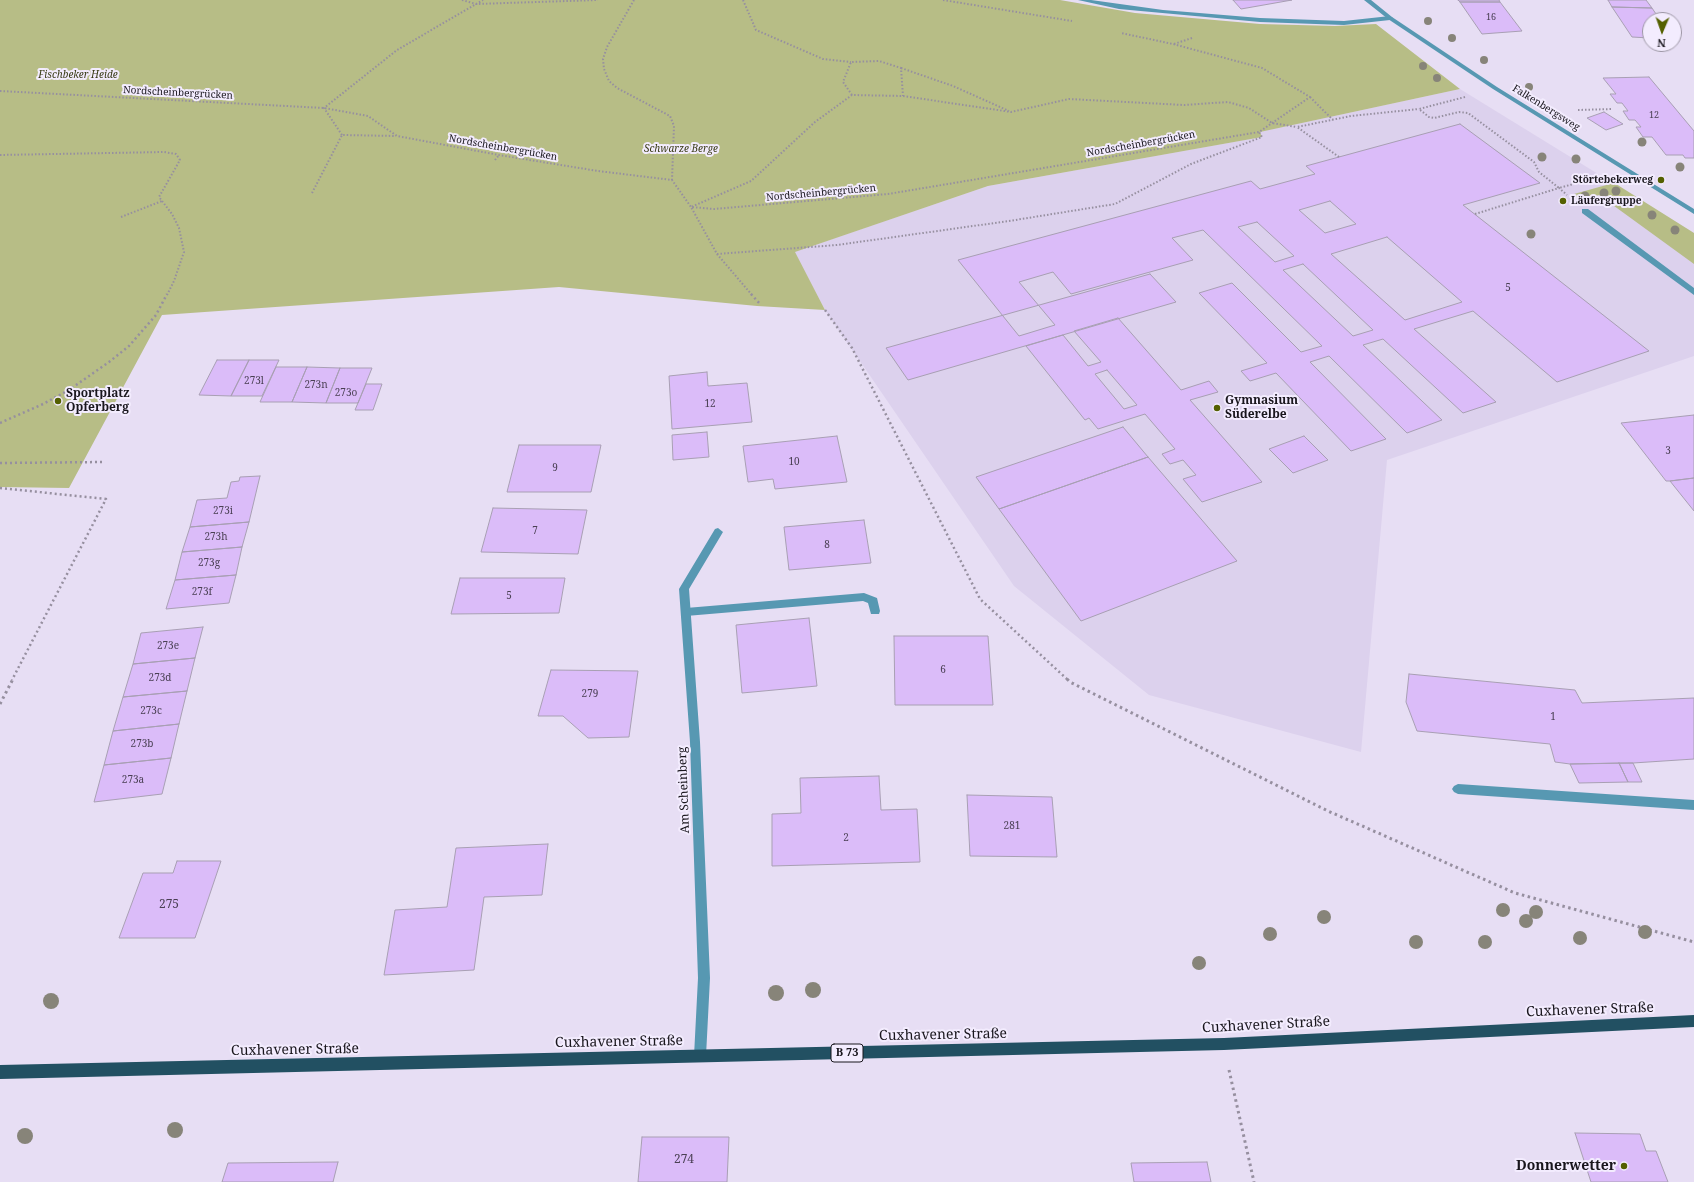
<!DOCTYPE html>
<html>
<head>
<meta charset="utf-8">
<style>
  body { margin:0 }
  #map { position:relative; width:1694px; height:1182px; overflow:hidden; background:#e7def4; font-family:"Noto Serif",serif }
  canvas { display:block }
  .north { position:absolute; left:1642px; top:12px; width:40px; height:40px; box-sizing:border-box; background:#f3ecfe; border:1px solid #9c96a4; border-radius:50%; rotate:182deg; font-size:11px; font-weight:700; line-height:16px; text-align:center; color:#19161d }
  .north::after { content:''; display:block; margin:auto; width:14px; height:18px; background:#546000; clip-path:polygon(50% 0,100% 100%,50% 72%,0 100%) }
</style>
</head>
<body>
<div id="map">
<canvas width="1694" height="1182"></canvas>
<div class="north">N</div>
</div>
<script>
const c = document.querySelector('canvas').getContext('2d');
c.lineJoin = 'round';
function paint(path, color) { c.fillStyle = color; c.fill(path, 'evenodd'); }
const poly = rows => new Path2D(rows.map(r => 'M' + r).join(''));
function stroke(path, color, width, dash) { c.strokeStyle = color; c.lineWidth = width; c.lineCap = dash ? 'butt' : 'round'; c.setLineDash(dash || []); c.stroke(path); }
function label(font, color, halo, rows, align = 'center') {
  c.font = font + ' "Noto Serif",serif'; c.lineWidth = 4; c.setLineDash([]); c.textBaseline = 'middle'; c.strokeStyle = halo; c.fillStyle = color; for (const [text, x, y, turn = 0] of rows) {
    c.save(); c.translate(x, y); c.rotate((+turn || 0) * Math.PI / 180); c.textAlign = isNaN(turn) ? turn : align; if (halo) c.strokeText(text, 0, 0); c.fillText(text, 0, 0); c.restore();
  }
}
paint(poly([
  [1460,89,1694,233,1694,356,1387,460,1361,752,1149,695,1014,586,825,310,794,252,988,186,1261,137,1259,132]
]), '#dcd1ed');
paint(poly([
  [0,0,1060,0,1135,13,1260,24,1335,26,1376,24,1460,89,1260,132,1262,137,988,186,795,252,825,310,757,306,559,287,162,315,69,488,0,487],
  [1610,184,1616,184,1694,233,1694,264,1599,195,1581,200,1575,196,1574,194]
]), '#b7bd86');
const building = poly([
  [1233,0,1292,0,1241,9,1233,0],
  [1458,0,1499,0,1500,2,1460,2,1458,0],
  [1608,0,1646,0,1652,8,1612,7,1608,0],
  [1460,2,1500,2,1522,31,1482,34,1460,2],
  [1612,7,1652,8,1660,20,1650,20,1650,38,1632,37,1612,7],
  [1649,77,1694,131,1694,158,1685,158,1683,155,1666,155,1652,137,1643,137,1636,127,1641,127,1635,120,1629,120,1623,111,1628,111,1622,103,1617,103,1610,94,1616,94,1603,78,1649,77],
  [1604,112,1623,124,1606,130,1587,118,1604,112],
  [1460,124,1540,183,1463,205,1649,351,1557,382,1473,311,1414,329,1496,402,1463,413,1383,339,1363,345,1442,420,1407,433,1329,356,1310,362,1386,439,1351,451,1276,373,1250,381,1241,371,1267,363,1199,293,1232,283,1301,352,1322,346,1203,230,1172,238,1193,260,1071,294,1053,272,1019,282,1055,325,1019,336,958,260,1251,181,1260,189,1315,174,1306,166,1460,124],
  [1330,201,1356,224,1325,233,1299,210,1330,201],
  [1257,222,1294,256,1275,262,1238,227,1257,222],
  [1387,237,1462,302,1405,320,1331,254,1387,237],
  [1303,264,1373,330,1353,336,1283,270,1303,264],
  [1150,274,1176,302,908,380,886,348,1150,274],
  [1118,318,1181,390,1209,381,1218,392,1190,400,1262,482,1202,502,1183,479,1196,475,1183,460,1170,464,1162,454,1175,449,1145,414,1098,429,1089,418,1085,420,1026,346,1063,335,1088,366,1101,362,1074,331,1118,318],
  [1107,370,1137,405,1124,409,1095,374,1107,370],
  [217,360,249,360,231,396,199,395,217,360],
  [249,360,279,360,262,396,231,396,249,360],
  [276,367,307,367,292,402,260,402,276,367],
  [307,367,340,368,326,403,292,402,307,367],
  [340,368,372,368,358,403,326,403,340,368],
  [707,372,708,386,747,383,752,422,672,429,669,376,707,372],
  [366,384,382,384,373,410,355,410,366,384],
  [1694,415,1694,478,1670,481,1666,481,1621,423,1694,415],
  [1123,427,1148,457,999,509,976,477,1123,427],
  [707,432,709,457,673,460,672,435,707,432],
  [837,436,847,482,775,489,773,479,748,482,743,446,837,436],
  [1304,436,1328,460,1293,473,1269,449,1304,436],
  [519,445,601,445,591,492,507,492,519,445],
  [1148,457,1237,561,1081,621,999,509,1148,457],
  [260,476,249,522,190,527,197,500,227,498,231,482,239,481,240,477,260,476],
  [1694,478,1694,511,1670,481,1694,478],
  [493,508,587,510,578,554,481,552,493,508],
  [864,520,871,563,789,570,784,527,864,520],
  [249,522,242,547,182,552,190,527,249,522],
  [242,547,236,575,175,580,182,552,242,547],
  [236,575,229,603,166,609,175,580,236,575],
  [460,578,565,578,559,613,451,614,460,578],
  [809,618,817,686,742,693,736,625,809,618],
  [203,627,195,658,133,664,141,633,203,627],
  [894,636,988,636,993,705,895,705,894,636],
  [195,658,187,691,123,697,133,664,195,658],
  [551,670,638,671,629,737,588,738,563,716,538,716,551,670],
  [1409,674,1575,690,1582,703,1694,698,1694,759,1633,763,1570,764,1555,762,1550,744,1417,731,1406,702,1409,674],
  [187,691,179,724,113,731,123,697,187,691],
  [179,724,171,758,104,765,113,731,179,724],
  [171,758,162,794,94,802,104,765,171,758],
  [1619,763,1633,763,1642,782,1628,782,1619,763],
  [1619,763,1628,782,1579,783,1570,764,1619,763],
  [879,776,881,810,917,809,920,862,772,866,772,814,801,813,800,778,879,776],
  [967,795,1052,797,1057,857,970,856,967,795],
  [548,844,542,895,484,897,474,970,384,975,395,910,447,907,456,848,548,844],
  [177,861,221,861,195,938,119,938,143,873,173,873,177,861],
  [1575,1133,1640,1134,1646,1151,1656,1151,1668,1182,1591,1182,1575,1133],
  [642,1137,729,1137,727,1182,638,1182,642,1137],
  [338,1162,333,1182,222,1182,228,1163,338,1162],
  [1207,1162,1211,1182,1134,1182,1131,1163,1207,1162]
]);
paint(building, '#dbbcf9');
stroke(building, '#a89fb3', 1);
stroke(poly([
  [462,0,476,4,598,0],
  [634,0,607,47,603,59,604,69,609,81,617,88,670,116,674,126,672,180],
  [743,0,756,30,823,59,851,62],
  [943,0,1072,21],
  [1174,44,1192,38],
  [901,68,953,86,1009,111],
  [0,91,324,108,368,116,397,136,499,155,598,171,672,180,691,207,714,209,888,194,1259,132,1310,97,1262,68,1173,44,1121,33],
  [852,95,843,82,851,62,879,61,901,68,903,96],
  [1310,97,1333,120],
  [1465,97,1419,109,1429,117,1434,118,1459,112,1468,113,1534,162,1539,172,1559,188,1595,178],
  [1578,110,1613,109],
  [342,135,324,108,397,50,483,0],
  [0,155,164,152,176,154,180,160,159,197,172,214,179,228,184,252,174,281,167,295],
  [1339,157,1297,127,1351,116,1419,109],
  [495,160,499,155],
  [312,193,342,135,396,136],
  [1475,214,1559,188,1567,195],
  [121,217,162,201],
  [717,254,837,245,1009,221,1115,204,1191,164,1262,137,1259,132],
  [752,295,717,254,691,207,751,181,815,122,852,95,903,96,1011,112,1069,99,1184,105,1228,102,1249,108,1272,123,1297,127]
]), '#968f9f', 2, [1.5, 2]);
stroke(poly([
  [751,294,760,304],
  [825,310,852,348,980,599,1068,680],
  [0,423,43,404,69,390,109,362,129,346,156,315,167,294],
  [0,463,105,462],
  [0,488,106,499,12,680]
]), '#968f9f', 2.5, [2, 3]);
stroke(poly([
  [1067,679,1070,682,1328,811,1515,893,1694,942],
  [0,704,13,679],
  [1229,1070,1254,1182]
]), '#968f9f', 3, [2.5, 3.5]);
paint(poly([
  [1582,209,1588,209,1694,288,1694,295,1582,213,1582,209],
  [864,593,877,598,880,611,879,614,871,614,868,603,863,601,686,616,682,615,681,612,682,609,686,608,864,593],
  [1458,784,1694,800,1694,810,1458,794,1454,792,1452,789,1454,786,1458,784]
]), '#5798b2');
paint(poly([
  [1078,0,1091,0,1163,10,1260,18,1344,21,1390,16,1393,18,1390,20,1344,25,1260,22,1119,9,1078,0],
  [718,528,723,532,689,589,700,742,710,978,706,1056,705,1061,700,1062,695,1061,694,1056,698,978,690,742,679,589,715,529,718,528]
]), '#5798b2');
paint(poly([
  [1364,0,1371,0,1392,17,1497,87,1694,209,1694,214,1493,89,1388,19,1364,0]
]), '#5798b2');
paint(poly([
  [1694,1015,1694,1027,1224,1050,0,1079,0,1065,1224,1038,1694,1015]
]), '#225062');
c.fillStyle = '#878479';
for (const [x, y, r] of [
  [1428,21,4],
  [1452,38,4],
  [1484,60,4],
  [1423,66,4],
  [1437,78,4],
  [1529,87,4],
  [1642,142,4.5],
  [1542,157,4.5],
  [1576,159,4.5],
  [1680,167,4.5],
  [1616,191,4.5],
  [1604,193,4.5],
  [1585,196,4.5],
  [1652,215,4.5],
  [1675,230,4.5],
  [1531,234,4.5],
  [1503,910,7],
  [1536,912,7],
  [1324,917,7],
  [1526,921,7],
  [1645,932,7],
  [1270,934,7],
  [1580,938,7],
  [1416,942,7],
  [1485,942,7],
  [1199,963,7],
  [813,990,8],
  [776,993,8],
  [51,1001,8],
  [175,1130,8],
  [25,1136,8]
]) { c.beginPath(); c.arc(x, y, r, 0, 2 * Math.PI); c.fill(); }
for (const [x, y, r, color] of [
  [1661,180,4,"#546000"],
  [1563,201,4,"#546000"],
  [58,401,4,"#546000"],
  [1217,408,4,"#546000"],
  [1624,1166,4,"#546000"]
]) { const dot = new Path2D(); dot.arc(x, y, r, 0, 2 * Math.PI); c.fillStyle = color; c.fill(dot); stroke(dot, '#f3ecfe', 1.5); }
label('9px', '#4a4054', null, [
  ["16",1491,17],
  ["12",1654,115]
]);
label('italic 10px', '#383b15', '#f3ecfe', [
  ["Fischbeker Heide",78,75],
  ["Schwarze Berge",681,149]
]);
label('10px', '#19161d', '#f3ecfe', [
  ["Nordscheinbergrücken",178,93,3],
  ["Falkenbergsweg",1546,108,32],
  ["Nordscheinbergrücken",1141,144,-10],
  ["Nordscheinbergrücken",503,148,10],
  ["Nordscheinbergrücken",821,193,-5]
]);
label('bold 10px', '#19161d', '#f3ecfe', [
  ["Störtebekerweg",1653,180],
  ["Läufergruppe",1571,201,"left"]
], 'right');
label('10px', '#4a4054', null, [
  ["5",1508,288],
  ["273l",254,381],
  ["273n",316,385],
  ["273o",346,393],
  ["12",710,404],
  ["3",1668,451],
  ["10",794,462],
  ["9",555,468],
  ["273i",223,511],
  ["7",535,531],
  ["273h",216,537],
  ["8",827,545],
  ["273g",209,563],
  ["273f",202,592],
  ["5",509,596],
  ["273e",168,646],
  ["6",943,670],
  ["273d",160,678],
  ["279",590,694],
  ["273c",151,711],
  ["1",1553,717],
  ["273b",142,744],
  ["273a",133,780],
  ["281",1012,826],
  ["2",846,838]
]);
for (const [x, y, w] of [
  [847,1053,32]
]) { const box = new Path2D(); box.roundRect(x - w / 2, y - 9, w, 18, 3); c.fillStyle = '#f3ecfe'; c.fill(box); stroke(box, '#19161d', 1); }
label('bold 11px', '#19161d', null, [
  ["B 73",847,1053]
]);
label('bold 12px', '#19161d', '#f3ecfe', [
  ["Sportplatz",66,394],
  ["Opferberg",66,408],
  ["Gymnasium",1225,401],
  ["Süderelbe",1225,415]
], 'left');
label('12px', '#19161d', '#f3ecfe', [
  ["Am Scheinberg",684,790,-92]
]);
label('12px', '#4a4054', null, [
  ["275",169,905],
  ["274",684,1160]
]);
label('14px', '#19161d', '#f3ecfe', [
  ["Cuxhavener Straße",1590,1010,-2],
  ["Cuxhavener Straße",1266,1025,-3],
  ["Cuxhavener Straße",943,1035,-1],
  ["Cuxhavener Straße",619,1042,-1],
  ["Cuxhavener Straße",295,1050,-1]
]);
label('bold 14px', '#19161d', '#f3ecfe', [
  ["Donnerwetter",1616,1166]
], 'right');
</script>
</body>
</html>
